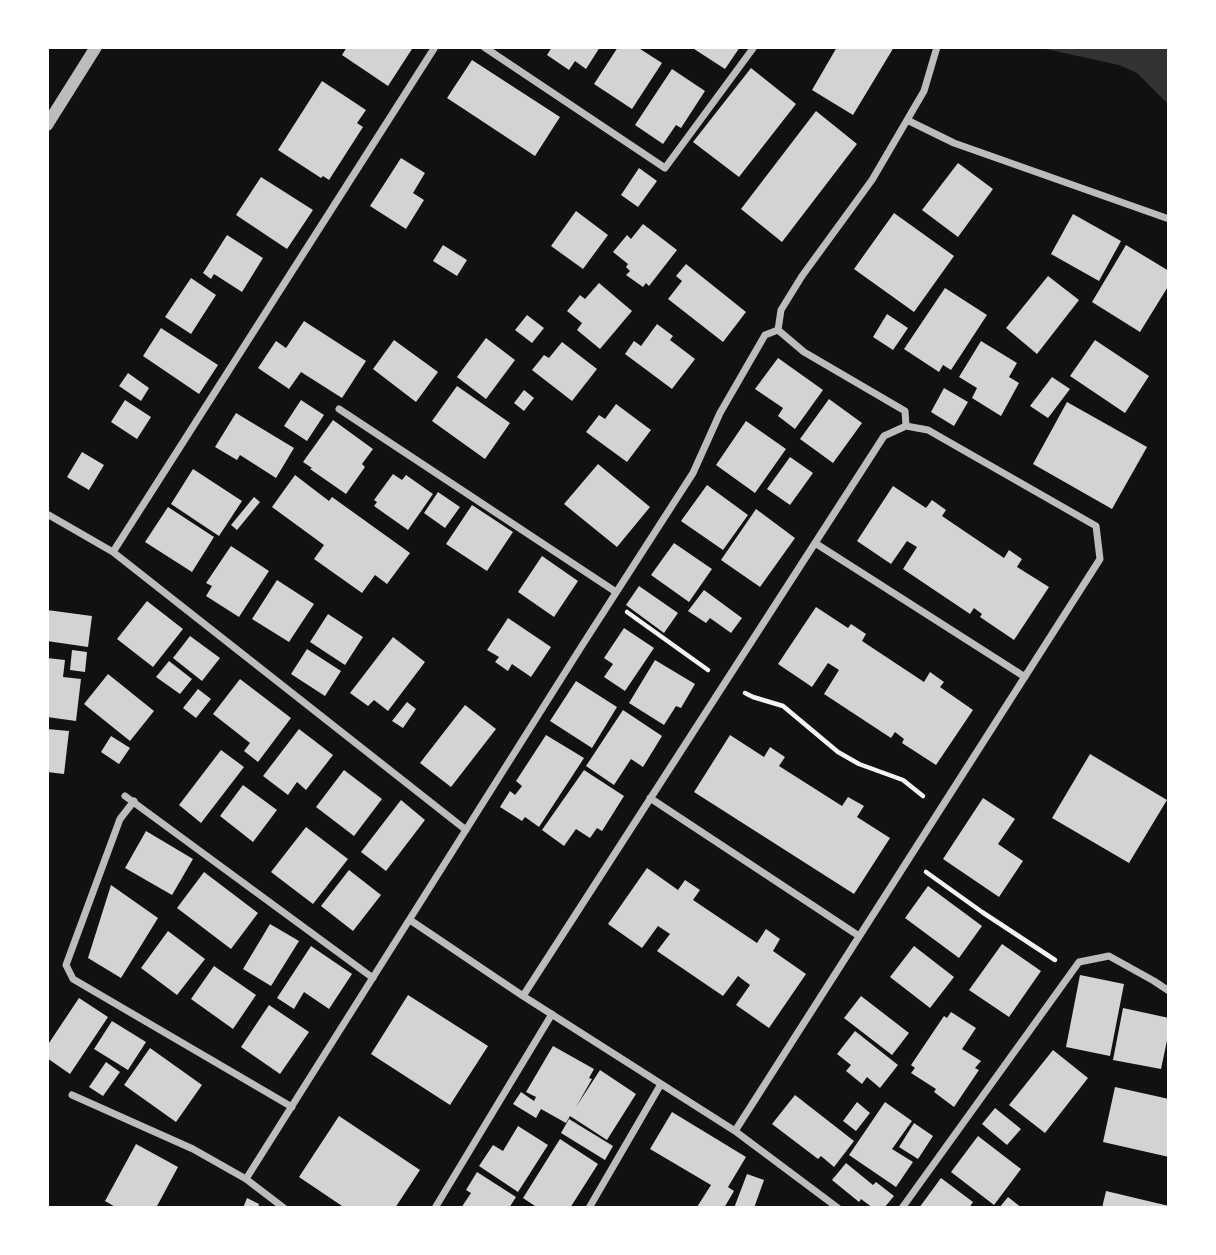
<!DOCTYPE html>
<html>
<head>
<meta charset="utf-8">
<style>
  body { margin:0 }
  #map { position:relative; width:1216px; height:1255px; overflow:hidden; background:#111; font-family:Lora,serif }
  canvas { display:block }
  .frame { position:absolute; inset:0; border:49px solid #fff; pointer-events:none }
</style>
</head>
<body>
<div id="map">
<canvas width="1216" height="1255"></canvas>
<div class="frame"></div>
</div>
<script>
const c = document.querySelector('canvas').getContext('2d');
c.lineJoin = 'round';
function paint(path, color) { c.fillStyle = color; c.fill(path, 'evenodd'); }
const poly = rows => new Path2D(rows.map(r => 'M' + r).join(''));
function stroke(path, color, width, dash) { c.strokeStyle = color; c.lineWidth = width; c.lineCap = dash ? 'butt' : 'round'; c.setLineDash(dash || []); c.stroke(path); }
paint(poly([
  [1032,47,1169,47,1169,105,1137,73,1119,65,1041,48]
]), '#333');
paint(poly([
  [347,47,410,47,412,49,388,86,342,55],
  [552,47,600,47,586,69,575,61,569,70,547,55],
  [618,47,637,47,662,63,632,109,594,84],
  [691,47,740,47,725,69],
  [837,47,894,47,853,115,812,90],
  [472,60,560,117,535,156,447,98],
  [751,68,796,104,739,177,693,142],
  [672,69,705,91,681,128,676,125,663,144,635,125],
  [322,81,366,110,357,123,363,127,329,180,323,176,321,178,278,150],
  [816,111,857,144,782,242,741,209],
  [401,158,425,173,413,193,424,200,406,229,370,206],
  [958,163,993,189,958,237,922,210],
  [639,168,657,181,638,207,621,195],
  [261,177,313,210,287,249,236,215],
  [576,211,608,235,583,269,551,246],
  [894,213,954,256,914,312,854,269],
  [1073,214,1121,241,1099,281,1051,254],
  [643,224,677,250,649,286,646,283,643,287,626,275,630,271,626,267,628,264,613,252,627,235,631,239],
  [227,235,263,258,242,292,214,274,211,279,203,273],
  [443,245,467,260,457,276,433,261],
  [1126,245,1169,271,1169,285,1140,332,1092,302],
  [686,264,746,312,723,342,668,299,682,281,676,276],
  [1048,276,1079,300,1037,354,1006,328],
  [191,278,216,295,191,334,165,317],
  [599,283,632,311,600,349,577,330,582,323,567,311,580,295,585,299],
  [945,288,987,315,951,370,943,365,939,372,904,349],
  [887,314,908,328,893,350,873,337],
  [527,315,544,328,532,343,515,330],
  [304,321,366,361,342,398,301,372,289,389,258,368,276,341,286,348],
  [657,324,673,336,670,340,695,359,672,389,625,354,634,341,641,346],
  [161,328,218,365,199,394,143,356],
  [486,338,515,360,486,399,457,377],
  [394,340,438,372,416,402,373,369],
  [1095,340,1149,376,1125,413,1070,376],
  [981,341,1017,363,1009,377,1019,383,1001,416,972,398,977,388,959,377],
  [562,342,597,369,572,401,532,370,544,355,549,358],
  [778,358,823,390,795,429,778,416,783,408,755,389],
  [128,373,149,388,141,401,119,386],
  [1052,377,1070,389,1048,418,1030,406],
  [457,386,510,423,485,459,432,421],
  [944,388,968,402,954,426,931,412],
  [524,390,534,398,524,411,514,403],
  [829,399,862,423,833,463,800,439],
  [125,400,151,417,137,439,111,422],
  [301,400,324,415,307,441,284,426],
  [1067,402,1147,447,1112,509,1033,464],
  [616,404,651,430,627,462,586,432,599,415,605,419],
  [236,413,294,448,276,478,240,455,237,460,215,447],
  [333,420,373,449,362,464,365,467,346,494,310,469,312,468,303,462],
  [746,421,786,449,755,493,716,465],
  [82,452,104,465,89,490,67,477],
  [790,457,813,473,790,505,767,489],
  [598,464,650,507,617,547,564,504],
  [193,469,242,501,219,536,171,504],
  [393,474,402,480,406,475,433,494,408,530,374,506,377,502,374,500],
  [295,475,329,501,332,497,410,553,387,584,375,575,362,593,314,559,324,545,272,507],
  [707,485,748,515,723,550,681,521],
  [893,486,926,508,932,500,946,510,942,516,1004,558,1009,550,1022,559,1017,567,1049,587,1014,640,980,617,982,614,974,608,970,614,903,569,917,547,907,541,891,564,857,541],
  [438,492,460,507,445,528,424,513],
  [254,497,260,502,237,530,231,525],
  [472,505,513,532,487,571,446,544],
  [168,507,214,537,192,572,145,542],
  [756,509,795,538,760,587,721,560],
  [674,543,712,569,689,602,651,575],
  [231,546,269,571,239,617,206,596,212,586,206,583],
  [542,556,578,581,554,617,518,592],
  [277,580,314,604,289,642,252,619],
  [639,586,678,613,664,633,626,605],
  [704,590,742,618,731,633,710,618,706,623,688,611],
  [147,601,183,629,153,667,117,639],
  [816,607,848,628,851,624,866,634,862,641,924,682,930,672,944,682,940,687,973,710,936,765,902,743,904,739,895,732,891,738,824,694,839,670,828,663,812,687,778,664],
  [47,610,92,616,88,647,47,641],
  [328,614,363,637,345,665,310,642],
  [508,618,551,647,531,677,512,664,508,671,495,662,499,657,487,650],
  [624,628,654,648,625,691,604,677,613,664,604,658],
  [190,636,220,658,202,681,173,658],
  [393,637,425,662,388,711,374,700,368,706,350,693],
  [307,649,341,671,325,696,291,674],
  [72,650,87,652,85,672,70,670],
  [47,658,65,660,63,677,81,679,76,721,47,717],
  [655,660,695,684,681,708,676,706,664,725,629,703],
  [169,661,192,679,180,694,156,677],
  [108,674,154,711,130,741,84,704],
  [240,679,291,718,258,762,244,751,250,743,213,714],
  [576,681,617,707,592,748,550,721],
  [198,689,211,699,196,718,183,708],
  [407,702,416,709,403,728,392,721],
  [465,705,496,729,451,787,420,763],
  [623,710,662,736,643,767,631,759,614,785,586,766],
  [47,729,69,731,64,774,47,772],
  [299,729,333,755,306,790,297,782,288,795,263,776],
  [546,735,584,758,539,827,525,817,522,821,500,807,510,791,515,795,522,786,516,781],
  [730,735,764,757,770,747,785,757,779,766,842,806,848,797,864,806,857,817,890,838,854,894,694,792],
  [111,736,130,748,119,764,101,752],
  [221,750,244,767,201,823,179,805],
  [1090,754,1167,800,1129,863,1052,818],
  [344,770,382,799,354,836,316,807],
  [584,770,624,796,602,831,597,828,590,838,576,829,564,846,542,830],
  [243,785,277,810,253,842,220,816],
  [983,798,1015,819,998,844,1023,861,999,897,943,859],
  [401,800,425,820,386,871,361,852],
  [306,827,348,859,313,904,271,872],
  [146,831,193,859,172,895,125,868],
  [647,868,678,890,685,880,700,890,693,900,757,943,766,929,780,939,773,951,806,974,769,1028,736,1005,750,985,738,976,723,996,657,951,670,934,658,926,642,948,608,924],
  [349,870,381,895,353,931,321,906],
  [204,872,258,913,231,949,177,908],
  [111,885,158,918,121,978,88,958],
  [928,886,982,926,959,958,905,918],
  [270,924,299,941,271,986,243,969],
  [168,931,205,959,177,995,141,968],
  [1002,944,1041,971,1009,1017,969,990],
  [311,946,352,974,329,1009,304,992,294,1009,277,998],
  [914,946,954,977,930,1008,890,977],
  [214,966,256,995,233,1029,191,999],
  [1080,975,1124,984,1110,1056,1066,1047],
  [408,995,488,1046,450,1105,371,1054],
  [861,996,909,1033,892,1055,844,1018],
  [79,998,108,1017,70,1074,47,1058,47,1046],
  [269,1005,309,1032,280,1074,241,1047],
  [1123,1008,1169,1018,1169,1031,1161,1069,1113,1060],
  [951,1012,976,1028,962,1049,981,1061,975,1068,979,1070,954,1107,934,1092,936,1089,911,1073,915,1068,911,1065,944,1016,947,1018],
  [112,1021,146,1042,128,1070,94,1049],
  [855,1031,898,1065,880,1088,867,1077,862,1084,846,1071,851,1065,837,1054],
  [553,1046,594,1069,589,1078,592,1079,576,1107,600,1070,636,1094,607,1140,570,1116,566,1123,541,1109,536,1118,513,1104,521,1092,534,1101,536,1097,526,1092],
  [150,1048,202,1085,176,1122,124,1085],
  [1053,1050,1088,1078,1045,1133,1009,1105],
  [106,1062,120,1072,103,1096,89,1087],
  [1115,1087,1169,1099,1169,1157,1103,1142],
  [795,1095,854,1141,834,1167,821,1156,818,1159,772,1124],
  [857,1102,870,1113,856,1131,843,1121],
  [885,1102,912,1121,892,1149,913,1162,896,1187,849,1155],
  [995,1108,1021,1129,1007,1145,982,1124],
  [672,1112,746,1157,728,1187,734,1191,724,1208,697,1207,711,1185,650,1149],
  [339,1116,420,1170,395,1208,345,1208,299,1177],
  [569,1119,613,1146,605,1160,561,1133],
  [914,1123,933,1136,918,1159,899,1147],
  [518,1126,548,1145,518,1192,479,1166,493,1145,503,1151],
  [978,1136,1021,1169,994,1205,951,1172],
  [560,1139,598,1164,570,1208,538,1208,523,1198],
  [136,1144,178,1167,156,1208,117,1208,105,1201],
  [846,1163,873,1185,876,1182,894,1196,884,1208,873,1208,861,1199,859,1202,832,1180],
  [477,1172,516,1197,509,1208,461,1208,471,1193,466,1190],
  [747,1174,764,1180,754,1208,734,1208],
  [941,1178,973,1202,969,1208,919,1208],
  [1106,1191,1169,1206,1169,1208,1102,1208],
  [1008,1197,1022,1208,999,1208],
  [247,1198,259,1204,258,1208,243,1208]
]), '#d3d3d3');
stroke(poly([
  [627,612,708,670],
  [745,693,753,697,783,706,838,752,859,764,903,780,923,796],
  [926,872,982,912,1055,960]
]), '#f5f5f5', 4.5);
stroke(poly([
  [484,47,665,168,754,47],
  [907,120,954,143,1169,219],
  [339,409,616,592],
  [906,426,905,411,804,352,778,330,781,310,802,276,872,180,924,91,937,47],
  [47,514,113,552,466,830],
  [815,543,1025,677],
  [113,552,435,47],
  [125,796,373,978],
  [650,798,859,936],
  [134,801,120,819,66,965,73,979,292,1107],
  [410,920,523,996,735,1131,838,1208],
  [523,996,884,436,906,426,928,430,1096,526,1100,559,735,1131],
  [72,1095,193,1149,246,1179,284,1208],
  [246,1179,583,644,693,473,720,413,765,335,778,330],
  [435,1208,552,1014],
  [589,1208,661,1084],
  [902,1208,1079,962,1109,956,1154,981,1169,991]
]), '#bcbcbc', 7);
stroke(poly([
  [47,125,96,47]
]), '#bcbcbc', 12);
</script>
</body>
</html>
